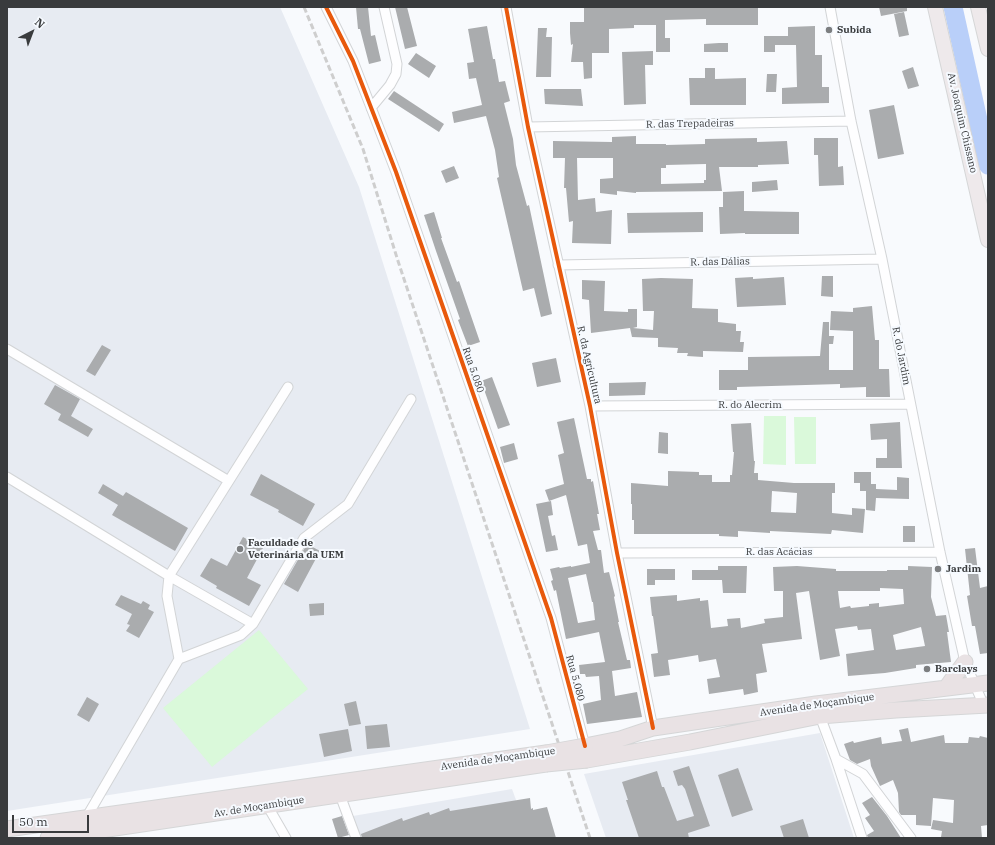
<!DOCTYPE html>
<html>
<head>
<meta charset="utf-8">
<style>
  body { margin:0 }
  #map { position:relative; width:995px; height:845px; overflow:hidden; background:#f8fafd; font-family:"IBM Plex Serif",serif }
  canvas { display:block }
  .frame { position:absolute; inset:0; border:8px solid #393b3d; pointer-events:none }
  .north { position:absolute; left:12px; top:12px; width:40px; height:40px; -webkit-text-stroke:3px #f6faff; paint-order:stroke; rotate:42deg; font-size:11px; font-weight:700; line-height:16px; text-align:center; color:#393b3d }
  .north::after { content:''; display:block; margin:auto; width:14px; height:18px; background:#393b3d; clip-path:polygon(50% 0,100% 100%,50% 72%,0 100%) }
  .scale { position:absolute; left:12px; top:815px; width:77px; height:18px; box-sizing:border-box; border:2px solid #393b3d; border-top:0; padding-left:5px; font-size:12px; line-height:14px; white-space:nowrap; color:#393b3d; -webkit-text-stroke:3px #f6faff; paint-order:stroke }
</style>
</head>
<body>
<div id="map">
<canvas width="995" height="845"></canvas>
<div class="frame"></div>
<div class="north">N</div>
<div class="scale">50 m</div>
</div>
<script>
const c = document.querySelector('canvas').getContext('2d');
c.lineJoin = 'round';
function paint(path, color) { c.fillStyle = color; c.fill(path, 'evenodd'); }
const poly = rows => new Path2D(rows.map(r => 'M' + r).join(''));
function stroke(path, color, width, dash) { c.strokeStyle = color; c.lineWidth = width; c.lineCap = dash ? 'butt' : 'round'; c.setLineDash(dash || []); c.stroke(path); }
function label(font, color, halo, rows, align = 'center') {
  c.font = font + ' "IBM Plex Serif",serif'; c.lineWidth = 4; c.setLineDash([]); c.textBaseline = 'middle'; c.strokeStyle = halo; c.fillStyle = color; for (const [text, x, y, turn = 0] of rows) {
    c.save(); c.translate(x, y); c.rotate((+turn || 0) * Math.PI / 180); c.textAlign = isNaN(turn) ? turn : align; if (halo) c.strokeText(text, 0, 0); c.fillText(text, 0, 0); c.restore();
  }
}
paint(poly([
  [7,7,280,7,359,187,530,729,7,811],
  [820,733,854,838,606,838,584,774],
  [512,789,530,838,355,838,347,817]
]), '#e7ebf2');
paint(poly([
  [764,416,786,416,786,465,763,464],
  [794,417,816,417,816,464,795,464],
  [259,630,308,689,212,767,163,708]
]), '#daf9da');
stroke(poly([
  [953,7,988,165]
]), '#b9cff9', 19);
paint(poly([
  [356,7,368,7,371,36,375,35,381,61,369,64,360,29,358,29],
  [395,7,407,7,417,46,405,49],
  [584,7,758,7,758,25,706,25,706,19,665,20,665,38,670,38,670,52,656,52,656,25,634,25,634,28,609,29,609,53,592,53,592,78,584,79,583,62,571,62,573,44,571,45,570,33,570,22,584,22],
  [879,7,907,7,907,11,881,16],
  [904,12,909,35,899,37,894,14],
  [487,26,493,59,495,59,499,82,505,81,510,101,504,103,513,139,516,165,527,206,529,205,552,314,541,317,534,288,523,291,497,178,499,177,495,150,486,116,454,123,452,112,482,105,476,78,469,79,467,63,474,62,468,29],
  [815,26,815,55,822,55,822,87,829,87,829,103,782,104,782,88,797,87,796,45,775,45,775,52,764,52,764,36,788,36,788,27],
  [538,28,547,28,546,37,552,37,551,77,536,77],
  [719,43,728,43,728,52,704,52,704,44],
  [653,51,653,65,645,65,646,104,624,105,622,52],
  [416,53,436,66,429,78,408,64],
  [913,67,919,86,908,89,902,71],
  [705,68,715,68,715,79,746,78,746,105,690,105,689,78,705,78],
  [767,74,777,74,776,92,766,92],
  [544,89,581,89,583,106,545,104],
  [394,91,444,124,439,132,388,99],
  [894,105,904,154,878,159,869,110],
  [636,136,636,144,666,144,666,145,705,144,705,139,757,138,757,142,787,141,789,164,758,165,758,167,719,167,722,191,636,192,636,193,617,191,617,195,600,193,600,179,613,178,613,158,577,158,578,200,595,198,596,212,612,210,611,244,572,243,573,221,569,222,566,188,564,188,565,158,553,158,553,141,612,142,612,137],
  [706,164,706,180,704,180,704,183,661,184,661,168,666,168,666,165],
  [814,138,838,138,838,167,843,166,844,185,819,186,818,155,814,155],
  [454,166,459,178,446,183,441,171],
  [777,180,778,190,752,192,752,182],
  [744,191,744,211,799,212,799,234,745,234,745,233,720,234,719,207,723,207,723,192],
  [434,212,442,238,441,238,457,282,459,281,480,342,468,346,458,320,460,319,436,251,424,215],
  [703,212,703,232,628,233,627,213],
  [822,276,833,276,833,297,821,296],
  [753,277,753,279,784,277,786,305,737,307,735,278],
  [661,278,693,279,692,308,718,309,718,322,736,324,736,331,741,331,740,342,744,342,743,352,703,351,703,357,687,356,688,353,677,353,678,348,658,347,658,338,632,337,630,328,591,333,589,300,582,299,582,280,605,281,604,311,628,312,628,309,637,309,637,327,633,328,653,330,654,311,643,311,642,279],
  [872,306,875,340,879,340,879,369,889,369,890,397,866,397,866,387,840,388,840,384,737,387,737,390,719,390,719,370,748,370,748,357,820,356,823,322,829,322,829,336,834,336,833,344,829,344,829,370,853,370,853,331,830,330,831,311,853,312,853,308],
  [102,345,111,350,95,376,86,371],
  [556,358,561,382,537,387,532,363],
  [492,377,510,425,498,429,481,381],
  [646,382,645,395,609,396,609,383],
  [55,385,80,399,71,416,93,429,88,437,58,420,61,414,44,404],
  [574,418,587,479,591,479,591,482,593,481,599,514,597,514,600,530,593,531,598,550,601,550,604,573,609,572,615,596,614,597,619,622,618,622,627,660,630,660,631,668,612,671,615,696,637,692,642,717,587,724,583,704,601,700,599,676,586,677,585,674,580,674,579,665,605,662,599,632,566,639,556,590,554,591,551,581,553,580,550,569,559,567,560,568,571,566,571,567,590,563,587,544,578,546,566,495,549,501,545,490,564,484,558,455,564,453,557,422],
  [586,574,592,602,593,602,595,620,578,623,568,578],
  [900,422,902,468,876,468,876,458,887,458,887,439,871,440,870,424],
  [751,423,754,461,755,461,754,473,758,473,758,480,794,483,835,483,835,493,832,493,832,513,852,515,852,508,865,509,863,533,832,530,831,534,770,531,770,533,738,531,738,537,719,536,719,534,634,534,634,520,632,520,632,504,631,504,631,483,668,486,668,471,699,472,699,475,712,475,712,482,730,482,730,475,732,475,734,452,733,452,731,424],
  [772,491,797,493,796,513,771,512],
  [659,432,668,433,668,454,658,453],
  [514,443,518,459,504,463,500,447],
  [854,472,871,472,871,484,876,484,876,489,897,490,897,477,909,478,909,499,876,498,875,511,866,510,866,491,860,491,860,483,854,483],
  [261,474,315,504,303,526,278,512,279,510,250,495],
  [103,484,123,496,126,492,188,528,175,551,112,515,118,505,98,493],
  [551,501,553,515,548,516,552,536,555,535,558,550,546,552,536,504],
  [903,526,915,526,915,542,903,542],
  [243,537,263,548,247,578,261,585,249,606,216,588,217,586,200,576,211,558,227,566],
  [307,544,320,551,298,592,284,584],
  [975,548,980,588,988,586,988,653,980,654,975,626,972,626,967,596,970,595,965,549],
  [718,566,747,566,746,593,723,593,722,580,692,580,692,570,718,570],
  [797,566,836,569,836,571,887,571,887,570,908,570,908,566,932,567,931,597,936,616,946,615,949,632,947,632,951,662,916,665,916,668,885,673,848,676,846,654,874,650,871,629,858,630,857,626,835,629,840,656,820,660,809,591,796,593,802,639,762,644,767,672,756,674,758,692,744,695,743,689,709,694,707,679,720,677,716,659,699,662,698,655,668,660,670,675,654,677,651,654,658,653,653,616,652,616,650,597,677,595,677,601,700,598,700,601,708,600,711,628,728,626,727,619,740,618,741,628,765,623,764,619,783,617,783,591,774,591,773,567],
  [880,588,903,589,904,604,879,607,879,603,869,604,869,606,851,608,850,606,840,608,838,591,880,591],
  [921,627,925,646,896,650,893,635],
  [647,569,675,569,675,580,655,580,655,585,647,585],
  [121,595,141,604,143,601,150,605,148,609,154,612,139,638,126,631,130,625,127,624,132,614,115,605],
  [324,603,324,615,310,616,309,604],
  [87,697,99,704,89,722,77,715],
  [356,701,361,724,349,726,344,704],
  [387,724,390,747,367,749,365,726],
  [908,728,911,742,944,735,945,743,968,743,969,737,979,738,980,736,988,738,988,825,981,826,982,838,941,837,942,831,931,829,933,820,953,823,954,800,933,798,931,826,916,825,916,815,901,815,899,812,898,793,893,780,880,786,871,766,870,759,857,764,850,760,844,744,853,741,854,743,881,737,882,744,902,741,899,730],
  [348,729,352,751,324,757,319,734],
  [689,766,710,826,688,833,689,838,639,838,626,800,628,800,622,782,657,771,662,787,664,787,677,821,694,816,685,789,682,785,678,786,673,771],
  [738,768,753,810,732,817,718,775],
  [872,797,887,816,901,838,868,838,867,835,874,831,865,818,870,815,862,803],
  [530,798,531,809,533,808,533,810,547,807,556,838,362,838,361,834,402,818,403,821,429,812,430,815,449,808,450,811],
  [342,816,349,835,338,838,332,819],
  [803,819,809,838,784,838,780,826]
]), '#aaacae');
const minor = poly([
  [326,7,353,61,396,172,551,618,585,746],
  [506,7,528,127,590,406,617,553,653,728],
  [830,7,851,121,882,259,940,552,965,662,984,706],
  [371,108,390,85,396,74,397,64,384,7],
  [528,127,851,121],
  [558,265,882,259],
  [7,349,229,481],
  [590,406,910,404],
  [7,477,169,576,253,624],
  [617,553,940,552],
  [179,659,167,596,169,576,288,387],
  [820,716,836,759,862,838],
  [836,759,863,774,911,838],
  [340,795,356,838],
  [267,805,286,838],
  [86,818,179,659,241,635,253,624,304,538,348,504,411,399]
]);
const primary = poly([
  [935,7,988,240],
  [978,7,988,49]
]);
const trunk = poly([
  [946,688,965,662],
  [585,746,620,739,653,728,816,704,988,683],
  [587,760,690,742,820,716,896,710,988,705],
  [7,829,546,753],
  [48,838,546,764]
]);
stroke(minor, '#d2d4d6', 11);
stroke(primary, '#d5d6d7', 16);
stroke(trunk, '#d5d6d7', 17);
stroke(minor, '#fefeff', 9);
stroke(primary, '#eee9eb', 14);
stroke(trunk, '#e9e2e4', 15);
stroke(poly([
  [304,7,363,149,398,261,590,838]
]), '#cecece', 3, [6, 3]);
const trunkBridge = poly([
  [546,753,585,746],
  [546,764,587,760]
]);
stroke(trunkBridge, '#d5d6d7', 17, []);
stroke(trunkBridge, '#e9e2e4', 15);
stroke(poly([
  [326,7,353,61,396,172,551,618,585,746],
  [506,7,528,127,590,406,617,553,653,728]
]), '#e8590c', 4);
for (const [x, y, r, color] of [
  [829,30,4,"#7c7e80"],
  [240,549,4,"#7c7e80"],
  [938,569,4,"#7c7e80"],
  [927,669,4,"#7c7e80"]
]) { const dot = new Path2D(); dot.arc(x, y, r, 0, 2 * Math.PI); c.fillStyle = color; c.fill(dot); stroke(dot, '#f6faff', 1.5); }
label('bold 10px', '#393b3d', '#f6faff', [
  ["Subida",837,30],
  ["Faculdade de",248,543],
  ["Veterinária da UEM",248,555],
  ["Jardim",946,569],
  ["Barclays",935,669]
], 'left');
label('10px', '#393b3d', '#f6faff', [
  ["Av. Joaquim Chissano",962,123,77],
  ["R. das Trepadeiras",690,124,-1],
  ["R. das Dálias",720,262,-1],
  ["R. do Jardim",901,356,79],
  ["R. da Agricultura",589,365,77],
  ["Rua 5.080",473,370,71],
  ["R. do Alecrim",750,405],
  ["R. das Acácias",779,552],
  ["Rua 5.080",575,678,75],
  ["Avenida de Moçambique",817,705,-8],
  ["Avenida de Moçambique",498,759,-8],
  ["Av. de Moçambique",259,807,-9]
]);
</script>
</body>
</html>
